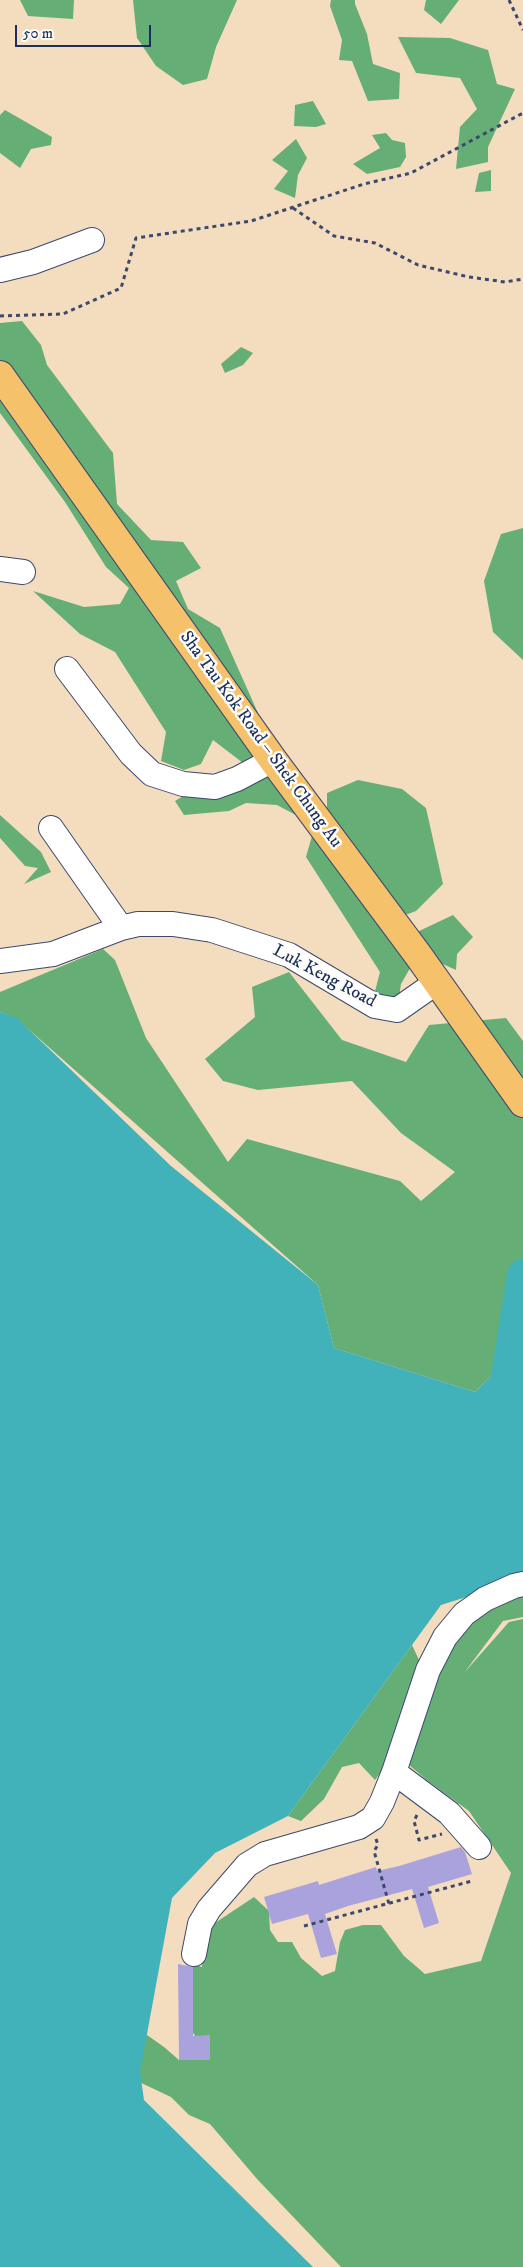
<!DOCTYPE html>
<html>
<head>
<meta charset="utf-8">
<style>
  body { margin:0 }
  #map { position:relative; width:523px; height:2267px; overflow:hidden; background:#f4dcbf; font-family:"IM FELL DW Pica",serif }
  canvas { display:block }
  .scale { position:absolute; left:15px; top:25px; width:136px; height:22px; box-sizing:border-box; border:2px solid #1b2f5e; border-top:0; padding-left:6px; font-size:15px; line-height:18px; white-space:nowrap; color:#1b2f5e; -webkit-text-stroke:4px #fdfcf7; paint-order:stroke }
</style>
</head>
<body>
<div id="map">
<canvas width="523" height="2267"></canvas>
<div class="scale">50 m</div>
</div>
<script>
const c = document.querySelector('canvas').getContext('2d');
c.lineJoin = 'round';
function paint(path, color) { c.fillStyle = color; c.fill(path, 'evenodd'); }
const poly = rows => new Path2D(rows.map(r => 'M' + r).join(''));
function stroke(path, color, width, dash) { c.strokeStyle = color; c.lineWidth = width; c.lineCap = dash ? 'butt' : 'round'; c.setLineDash(dash || []); c.stroke(path); }
function label(font, color, halo, rows, align = 'center') {
  c.font = font + ' "IM FELL DW Pica",serif'; c.lineWidth = 5; c.setLineDash([]); c.textBaseline = 'middle'; c.strokeStyle = halo; c.fillStyle = color; for (const [text, x, y, turn = 0] of rows) {
    c.save(); c.translate(x, y); c.rotate((+turn || 0) * Math.PI / 180); c.textAlign = isNaN(turn) ? turn : align; if (halo) c.strokeText(text, 0, 0); c.fillText(text, 0, 0); c.restore();
  }
}
paint(poly([
  [20,0,74,0,73,19,28,16],
  [133,0,237,0,216,47,207,79,183,85,156,66,137,38],
  [331,0,355,0,355,4,367,34,373,64,400,73,399,99,368,101,352,61,339,60,342,40,330,6],
  [426,0,459,0,441,24,424,10],
  [398,37,450,38,488,50,497,84,515,89,488,147,488,162,456,169,460,127,477,109,460,78,416,73],
  [313,101,326,124,316,127,294,126,295,105],
  [5,110,52,137,51,145,31,149,20,168,0,153,0,115],
  [386,133,392,140,405,143,406,157,400,167,367,174,353,164,380,148,372,135],
  [296,139,307,158,298,175,295,198,274,189,288,171,272,160],
  [491,170,491,191,475,192,479,173],
  [22,321,41,345,47,365,113,453,117,504,151,540,183,542,201,568,176,581,188,609,220,628,258,713,260,741,258,756,247,766,213,740,201,764,184,770,161,761,166,732,115,652,80,634,33,591,84,607,120,604,129,588,106,567,65,502,0,413,0,323],
  [241,347,253,353,243,365,225,373,221,364],
  [523,528,523,660,493,632,484,581,501,534],
  [270,767,413,963,401,984,397,1010,373,999,380,972,306,857,312,836,305,820,277,805,246,803,229,811,184,815,175,801,206,782],
  [358,780,402,789,426,808,443,884,416,911,408,914,400,915,327,813,327,793],
  [0,815,41,852,51,872,24,884,38,868,25,866,0,838],
  [453,915,473,937,457,954,456,970,427,957,417,932],
  [103,949,115,960,146,1038,228,1162,247,1139,400,1181,421,1201,455,1172,401,1133,352,1081,258,1090,223,1081,205,1059,255,1017,252,987,289,972,342,1040,406,1062,429,1025,506,1018,523,1041,523,1345,475,1392,334,1348,318,1285,17,1019,0,1012,0,992],
  [523,1580,523,1617,503,1621,464,1673,509,1622,523,1619,523,2267,341,2267,258,2180,210,2124,189,2115,171,2097,135,2080,132,2046,147,2035,164,2047,179,2060,201,2052,195,2036,185,2019,190,2001,193,1964,202,1967,203,1938,215,1923,254,1897,269,1911,270,1930,278,1942,292,1942,301,1958,322,1976,335,1971,340,1942,345,1930,363,1925,381,1925,404,1956,425,1974,481,1961,511,1873,469,1811,428,1781,395,1753,375,1780,359,1763,342,1767,324,1799,301,1821,288,1816,412,1645,426,1675,469,1611]
]), '#65ae76');
paint(poly([
  [0,1012,17,1018,171,1166,318,1285,334,1348,475,1392,523,1345,523,1579,441,1605,288,1816,215,1853,172,1898,140,2072,144,2100,313,2267,0,2267]
]), '#42b2ba');
stroke(poly([
  [503,1402,523,1275]
]), '#42b2ba', 32);
paint(poly([
  [461,1847,465,1852,472,1874,428,1887,439,1923,424,1928,412,1889,348,1906,325,1914,337,1954,321,1958,308,1914,272,1924,264,1897,318,1881,319,1885,376,1867,377,1871,399,1866],
  [178,1964,193,1967,193,2036,210,2035,210,2060,179,2060]
]), '#aaa2dd');
const minor = poly([
  [0,270,33,262,92,240],
  [0,569,23,572],
  [67,669,131,754,152,774,183,784,215,787,237,779,273,760],
  [51,828,121,928],
  [0,961,53,954,121,928,138,924,173,924,212,930,289,955,375,1006,397,1010,437,982],
  [394,1772,449,1813,479,1847],
  [194,1954,200,1924,209,1909,247,1865,265,1854,359,1827,373,1818,382,1802,394,1772,428,1670,445,1637,464,1614,485,1599,514,1586,523,1584]
]);
const major = poly([
  [0,375,273,760,418,955,523,1103]
]);
stroke(minor, '#3c496d', 26);
stroke(major, '#3c496d', 30);
stroke(poly([
  [509,0,523,30],
  [293,208,334,236,375,243,418,265,469,277,505,282,523,279],
  [0,316,63,314,121,288,136,238,251,221,364,184,411,173,523,113],
  [417,1815,414,1821,419,1840,442,1834],
  [376,1839,378,1845,374,1851,389,1904],
  [304,1926,472,1881]
]), '#3c496d', 3, [4, 4]);
stroke(minor, '#fff', 24);
stroke(major, '#f5c16b', 28);
label('18px', '#1b2f5e', '#fdfcf7', [
  ["Sha Tau Kok Road – Shek Chung Au",260,740,54],
  ["Luk Keng Road",324,977,28]
]);
</script>
</body>
</html>
